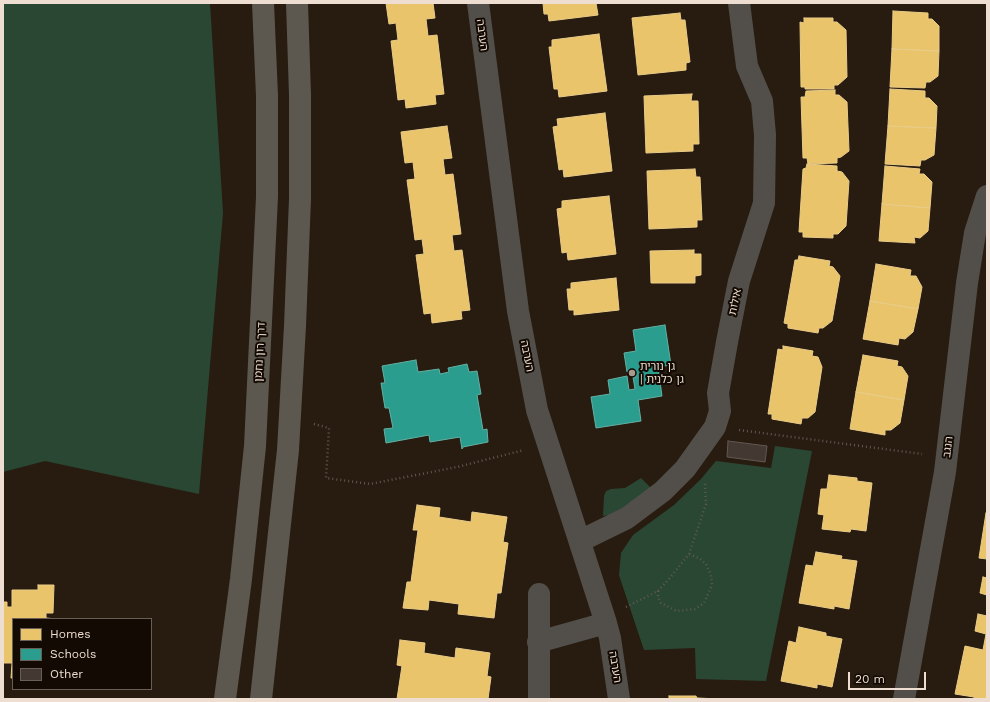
<!DOCTYPE html>
<html>
<head>
<meta charset="utf-8">
<style>
  body { margin:0 }
  #map { position:relative; width:990px; height:702px; overflow:hidden; background:#281c10; font-family:"Work Sans",sans-serif }
  canvas { display:block }
  .frame { position:absolute; inset:0; border:4px solid #edded1; pointer-events:none }
  .legend { position:absolute; left:12px; top:618px; width:140px; height:72px; box-sizing:border-box; background:#130a03; border:1px solid #6a5f55; margin:0; padding:5px 7px; list-style:none; font-size:12px; color:#edded1 }
  .legend li { display:flex; align-items:center; gap:8px; height:20px }
  .legend b { width:20px; border:1px solid #6a5f55 }
  .scale { position:absolute; left:848px; top:672px; width:78px; height:18px; box-sizing:border-box; border:2px solid #edded1; border-top:0; padding-left:5px; font-size:12px; line-height:14px; white-space:nowrap; color:#edded1; -webkit-text-stroke:3px #130a03; paint-order:stroke }
</style>
</head>
<body>
<div id="map">
<canvas width="990" height="702"></canvas>
<div class="frame"></div>
<ul class="legend">
<li><b style="height:11px;background:#e9c46a"></b>Homes</li>
<li><b style="height:11px;background:#2a9d8f"></b>Schools</li>
<li><b style="height:11px;background:#443833"></b>Other</li>
</ul>
<div class="scale">20 m</div>
</div>
<script>
const c = document.querySelector('canvas').getContext('2d');
c.lineJoin = 'round';
function paint(path, color) { c.fillStyle = color; c.fill(path, 'evenodd'); }
const poly = rows => new Path2D(rows.map(r => 'M' + r).join(''));
function stroke(path, color, width, dash) { c.strokeStyle = color; c.lineWidth = width; c.lineCap = dash ? 'butt' : 'round'; c.setLineDash(dash || []); c.stroke(path); }
function label(font, color, halo, rows, align = 'center') {
  c.font = font + ' "Work Sans","Noto Sans Hebrew",sans-serif'; c.lineWidth = 4; c.setLineDash([]); c.textBaseline = 'middle'; c.strokeStyle = halo; c.fillStyle = color; for (const [text, x, y, turn = 0] of rows) {
    c.save(); c.translate(x, y); c.rotate((+turn || 0) * Math.PI / 180); c.textAlign = isNaN(turn) ? turn : align; if (halo) c.strokeText(text, 0, 0); c.fillText(text, 0, 0); c.restore();
  }
}
paint(poly([
  [3,3,210,3,223,213,199,494,45,461,3,472],
  [775,446,812,451,766,681,696,679,695,648,644,650,619,575,621,553,633,535,674,505,701,479,716,461,771,468],
  [641,478,653,490,611,515,603,516,604,496,606,491,611,489,625,488]
]), '#2a4734');
const homes = poly([
  [386,3,433,3,435,18,426,19,428,36,437,35,444,94,435,95,436,104,406,108,405,99,398,100,391,41,398,40,396,23,389,24,386,3],
  [543,3,596,3,598,15,549,21,548,14,544,14,543,3],
  [893,11,928,13,928,19,932,19,939,26,939,51,892,49,893,11],
  [680,13,681,20,685,20,690,62,686,63,686,70,638,75,632,18,680,13],
  [804,18,833,18,833,22,837,22,846,30,847,77,838,85,834,85,834,89,805,89,805,87,801,87,800,22,804,23,804,18],
  [599,34,607,91,559,97,558,89,554,89,549,47,552,47,552,40,599,34],
  [892,49,939,51,938,76,930,82,926,82,925,88,890,87,892,49],
  [890,89,925,91,925,98,929,98,937,106,936,128,888,126,890,89],
  [835,90,835,95,839,95,847,102,849,151,841,157,837,158,837,163,808,164,807,158,803,158,801,97,805,97,806,91,835,90],
  [692,94,691,101,698,101,699,144,693,144,693,151,646,153,644,96,692,94],
  [605,113,612,171,564,177,563,169,559,170,553,127,558,126,557,119,605,113],
  [447,126,452,158,443,159,445,175,453,174,461,234,452,235,454,251,462,250,470,310,461,311,462,319,432,323,431,313,424,314,416,255,424,254,422,239,415,240,407,180,415,179,413,162,405,163,401,132,447,126],
  [888,126,936,128,934,155,925,160,921,160,920,166,885,164,888,126],
  [807,164,837,166,837,171,842,172,849,181,846,226,838,234,833,234,833,238,803,237,803,232,799,232,803,169,806,168,807,164],
  [885,166,920,169,919,174,924,174,932,182,930,208,882,204,885,166],
  [695,169,696,177,700,177,702,220,697,220,697,227,649,229,647,171,695,169],
  [609,196,616,254,568,260,567,252,562,253,557,209,562,208,562,201,609,196],
  [882,204,930,208,928,231,920,238,914,237,915,243,879,241,882,204],
  [694,250,694,254,701,254,701,275,695,276,695,283,651,283,650,251,694,250],
  [799,256,830,261,829,266,833,267,840,276,832,321,823,328,819,328,818,333,788,328,788,324,784,323,795,260,798,260,799,256],
  [876,264,911,270,910,276,916,276,922,287,918,309,870,301,876,264],
  [616,278,619,310,574,315,574,310,569,310,567,289,571,289,571,283,616,278],
  [870,301,918,309,913,332,905,339,899,338,898,345,863,339,870,301],
  [783,346,813,351,812,356,818,357,822,367,815,412,808,418,802,418,801,424,772,419,772,414,768,414,778,349,783,350,783,346],
  [863,355,898,361,897,366,902,367,908,376,904,400,856,392,863,355],
  [856,392,904,400,900,423,891,430,885,430,885,435,850,429,856,392],
  [829,475,857,478,857,481,872,483,866,531,851,529,850,532,822,529,824,515,818,514,821,489,827,489,829,475],
  [417,505,440,508,439,517,471,522,472,512,507,517,503,542,508,543,501,593,497,593,494,618,458,614,459,604,429,600,428,610,403,608,407,582,411,582,418,530,413,530,417,505],
  [986,513,987,513,987,559,979,558,986,513],
  [816,552,842,556,841,559,857,561,849,609,834,606,834,609,799,603,806,565,813,566,816,552],
  [983,577,987,578,987,595,980,593,983,577],
  [38,585,54,585,53,613,46,613,46,618,56,619,13,619,13,678,11,678,12,663,3,663,3,602,7,602,7,607,12,607,12,590,38,590,38,585],
  [978,614,987,616,987,699,974,699,974,697,955,694,965,646,983,650,986,634,975,631,978,614],
  [799,627,826,633,826,636,842,639,832,687,817,684,817,688,781,681,789,641,796,643,799,627],
  [400,640,425,643,424,653,455,658,456,648,490,653,487,676,491,677,488,699,397,699,402,666,397,665,400,640],
  [669,696,696,696,697,698,719,699,669,699,669,696]
]);
paint(homes, '#e9c46a');
stroke(homes, '#eacc89', 1);
const schools = poly([
  [665,325,671,365,658,367,662,396,638,400,641,421,596,428,591,397,610,394,608,380,627,376,629,390,635,389,633,377,636,377,635,371,627,372,624,353,636,351,633,330,665,325],
  [416,360,418,372,439,369,440,374,449,372,448,368,467,364,469,372,477,371,481,394,477,395,483,430,487,429,488,442,463,447,462,449,460,437,430,442,429,435,386,443,384,429,393,428,389,408,385,408,381,383,385,383,382,366,416,360]
]);
paint(schools, '#2a9d8f');
stroke(schools, '#64b0a3', 1);
const building = poly([
  [728,441,767,446,765,462,727,457,728,441]
]);
paint(building, '#443833');
stroke(building, '#645852', 1);
stroke(poly([
  [314,424,329,428,326,478,370,484,457,467,524,450],
  [739,430,922,454],
  [658,591,658,597,661,603,677,611,695,609,704,603,712,585,711,575,706,564,699,558,689,554],
  [626,607,658,591,669,579,689,554,706,504,705,482]
]), '#5e5852', 2.5, [1, 3]);
stroke(poly([
  [478,3,518,311,537,410,606,623,610,638,619,699],
  [580,541,627,518,663,491,685,469,715,427,720,411,718,393,727,342,739,281,764,203,765,135,762,101,747,66,739,3],
  [538,642,606,623],
  [539,699,539,594],
  [904,699,945,472,967,283,975,233,987,196]
]), '#524f4a', 22);
stroke(poly([
  [225,699,241,579,255,446,267,197,267,96,263,3],
  [261,699,288,450,295,326,300,199,300,95,297,3]
]), '#5d584f', 22);
for (const [x, y, r, color] of [
  [632,373,4,"#a89a8d"]
]) { const dot = new Path2D(); dot.arc(x, y, r, 0, 2 * Math.PI); c.fillStyle = color; c.fill(dot); stroke(dot, '#130a03', 1.5); }
label('11px', '#edded1', '#130a03', [
  ["הערבה",482,35,83],
  ["אילות",735,302,-78],
  ["דרך רון נחמן",260,352,-87],
  ["הערבה",527,356,79],
  ["הנגב",948,447,-83],
  ["הערבה",615,667,81]
]);
label('11px', '#edded1', '#130a03', [
  ["גן נורית",640,367],
  ["| גן כלנית",640,380]
], 'left');
</script>
</body>
</html>
